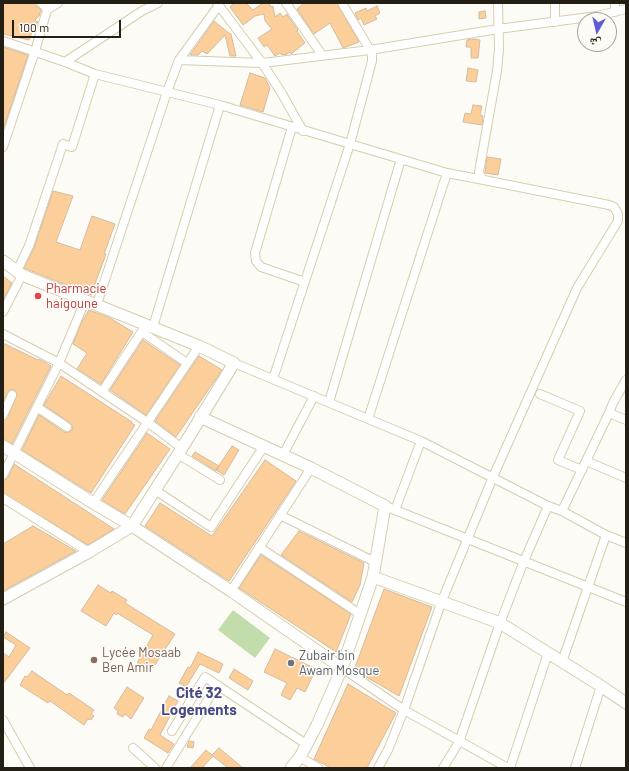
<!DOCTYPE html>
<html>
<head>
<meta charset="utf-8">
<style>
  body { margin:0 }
  #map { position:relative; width:629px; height:771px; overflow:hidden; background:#fdfbf5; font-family:Barlow,"Noto Naskh Arabic",sans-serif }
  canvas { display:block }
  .frame { position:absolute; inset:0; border:4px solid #231f14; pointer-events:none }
  .north { position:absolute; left:577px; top:12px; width:40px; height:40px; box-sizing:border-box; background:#fdfbf5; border:1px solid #a6a39b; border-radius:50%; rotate:188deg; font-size:11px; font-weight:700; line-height:16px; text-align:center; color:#231f14 }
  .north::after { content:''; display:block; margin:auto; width:14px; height:18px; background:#5f5cd5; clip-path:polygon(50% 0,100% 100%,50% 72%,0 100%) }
  .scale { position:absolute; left:12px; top:20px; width:109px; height:18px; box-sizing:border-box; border:2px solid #231f14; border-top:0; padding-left:5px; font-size:12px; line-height:14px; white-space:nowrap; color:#231f14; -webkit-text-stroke:3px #fdfbf5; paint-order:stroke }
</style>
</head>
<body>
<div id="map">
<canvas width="629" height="771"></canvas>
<div class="frame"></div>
<div class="north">ش</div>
<div class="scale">100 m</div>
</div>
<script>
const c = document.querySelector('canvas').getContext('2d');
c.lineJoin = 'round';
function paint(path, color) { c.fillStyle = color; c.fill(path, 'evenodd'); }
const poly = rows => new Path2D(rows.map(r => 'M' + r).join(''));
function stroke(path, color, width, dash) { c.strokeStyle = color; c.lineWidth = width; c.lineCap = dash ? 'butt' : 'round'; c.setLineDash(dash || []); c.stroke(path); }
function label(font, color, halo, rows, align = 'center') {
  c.font = font + ' Barlow,sans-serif'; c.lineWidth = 3; c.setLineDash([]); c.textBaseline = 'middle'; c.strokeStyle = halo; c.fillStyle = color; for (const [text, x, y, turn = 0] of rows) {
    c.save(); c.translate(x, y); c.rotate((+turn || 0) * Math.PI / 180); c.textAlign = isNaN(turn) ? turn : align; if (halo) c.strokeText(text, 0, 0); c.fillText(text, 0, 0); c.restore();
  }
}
paint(poly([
  [233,610,270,638,255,658,218,630]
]), '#c2ddab');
const building = poly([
  [3,3,33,3,41,10,39,16,35,20,38,22,34,27,29,40,3,34,3,3],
  [234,3,246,3,253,10,263,3,269,3,271,7,273,6,275,17,280,13,283,17,287,14,288,16,298,30,297,31,305,43,291,54,290,52,287,54,282,55,280,53,275,56,267,45,264,47,258,38,272,29,265,21,264,14,255,16,243,25,230,7,234,3],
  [304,3,337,3,359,42,343,48,330,23,314,34,297,9,304,3],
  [377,6,380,13,375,16,377,19,364,25,361,18,358,20,355,13,366,8,367,11,377,6],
  [485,11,486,18,479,19,479,12,485,11],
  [214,21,230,34,231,34,236,56,230,56,225,35,207,54,202,51,198,55,190,55,214,21],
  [473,39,480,40,478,58,471,58,471,47,466,47,467,40,473,39],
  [3,47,28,55,3,130,3,47],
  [468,68,478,70,476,82,466,81,468,68],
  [250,73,265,78,270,88,263,112,240,105,250,73],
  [473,105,482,106,480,115,483,116,482,125,463,122,465,113,471,114,473,105],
  [487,157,501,159,498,175,485,173,487,157],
  [53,191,73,196,56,242,80,250,92,216,115,224,104,254,106,254,91,295,24,268,34,248,53,191],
  [3,276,12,283,3,300,3,276],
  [89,310,110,318,133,332,101,384,77,369,87,353,73,344,82,321,89,310],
  [143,340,180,365,146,415,110,390,143,340],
  [3,343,38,360,39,359,51,366,12,444,3,439,3,420,8,417,17,395,15,390,9,390,3,402,3,343],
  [199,356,222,370,176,437,155,421,199,356],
  [61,376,132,422,131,423,135,425,91,493,22,450,39,415,64,432,69,432,72,430,72,425,70,423,44,405,61,376],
  [147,433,170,449,125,514,102,500,147,433],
  [232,446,239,450,224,475,216,470,232,446],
  [195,452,219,466,216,471,192,456,195,452],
  [265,460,296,481,229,581,145,526,160,503,212,536,265,460],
  [14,464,114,529,88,545,3,493,3,480,8,478,14,464],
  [33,526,76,551,3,591,3,544,33,526],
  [299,531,364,563,360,585,352,602,281,555,299,531],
  [261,555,351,614,336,652,239,588,261,555],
  [98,585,111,593,112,591,127,600,125,603,175,634,153,668,145,662,144,671,137,670,138,661,153,635,117,613,116,615,114,613,106,626,81,611,98,585],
  [384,589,432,607,399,696,354,670,384,589],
  [6,632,30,648,3,684,3,653,9,657,16,645,3,637,6,632],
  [275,649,316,669,305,692,297,688,290,700,281,695,287,683,264,672,275,649],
  [198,652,223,664,219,673,200,664,186,687,179,683,188,667,190,668,198,652],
  [234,669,253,681,248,690,229,678,234,669],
  [32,671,67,695,69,693,94,710,91,714,94,716,91,720,88,719,84,725,50,701,48,703,20,685,25,676,27,677,32,671],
  [348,684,396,713,367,768,331,768,314,759,348,684],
  [127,687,144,698,131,719,125,714,123,717,117,714,118,711,114,708,127,687],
  [169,696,178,701,160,735,174,744,168,753,144,738,149,729,151,730,169,696],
  [189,741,194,742,193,748,187,747,189,741],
  [219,748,243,768,228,768,213,756,202,768,190,768,206,750,212,755,219,748]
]);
paint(building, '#fbce9a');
stroke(building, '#d2bba2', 1);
const street = poly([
  [41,3,48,9,58,3],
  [217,3,262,63,281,92,303,131],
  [286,3,322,55],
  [615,12,615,3],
  [555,22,555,3],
  [3,41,65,62,95,74,220,105,447,173,484,180],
  [179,60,219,5],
  [65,62,142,11,158,3],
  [292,127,255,253,256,261,261,267,305,282],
  [3,147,35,51,49,3],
  [17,271,29,246,63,144,72,147,95,74],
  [97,304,167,92,179,60,262,63,279,61,370,50,498,29,597,16,626,9],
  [3,312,22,275],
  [153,327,220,105],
  [142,332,187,363],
  [3,334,59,363,147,422,182,448],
  [234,363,421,441,548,506,562,511,606,535,626,543],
  [273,379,350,144,372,61,372,55,370,50,342,3],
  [102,392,146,325],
  [540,394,580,411,558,460,582,470],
  [329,402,401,159],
  [37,407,67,427],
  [609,413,626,420],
  [3,415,12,395],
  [368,419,447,173],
  [178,454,220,480],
  [283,455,314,396],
  [586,461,626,478],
  [3,475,59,363,85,301],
  [155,490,211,527,264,446],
  [3,498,89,552],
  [93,503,199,346],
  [385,506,626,602],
  [395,510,421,441],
  [562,511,609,413,613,403,626,380],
  [280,515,375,562],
  [259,547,360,614],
  [231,591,311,468],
  [562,662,606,535],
  [342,668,404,710,508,768],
  [3,720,30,768],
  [172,731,205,677,306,744],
  [133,748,155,768],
  [300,757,318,768],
  [166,768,217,685],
  [378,768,388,750,404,710,441,603,493,477,577,288,618,221,618,214,614,207,609,205,484,180,481,177,479,172,497,71,499,49,498,3],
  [443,768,459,742,500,623,524,561,548,506],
  [510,768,548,653],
  [575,768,601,686]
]);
const secondary = poly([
  [3,261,22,275,199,346,234,363,182,448,132,526,89,552,3,599],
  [200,417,311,468,385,506,373,577,342,668,317,725,300,757,291,768],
  [3,446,93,503,132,526,231,591,342,668],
  [373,577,500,623,601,686,626,703]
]);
stroke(street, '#d7cdae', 10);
stroke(secondary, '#d7cdae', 13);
stroke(street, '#fff', 8);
stroke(secondary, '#fff', 11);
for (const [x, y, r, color] of [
  [38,296,4,"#e0444e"],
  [94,660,4,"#8d6e63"],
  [291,663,4,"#6b7280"]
]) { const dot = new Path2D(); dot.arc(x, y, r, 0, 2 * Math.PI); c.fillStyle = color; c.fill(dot); stroke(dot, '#fdfbf5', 1.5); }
label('13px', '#be3a42', '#fdfbf5', [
  ["Pharmacie",46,289],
  ["haigoune",46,304]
], 'left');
label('13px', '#785e54', '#fdfbf5', [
  ["Lycée Mosaab",102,653],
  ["Ben Amir",102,668]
], 'left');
label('13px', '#5b616d', '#fdfbf5', [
  ["Zubair bin",299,656],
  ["Awam Mosque",299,671]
], 'left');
label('bold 15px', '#484a87', '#fdfbf5', [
  ["Cité 32",199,693],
  ["Logements",199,710]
]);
</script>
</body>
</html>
